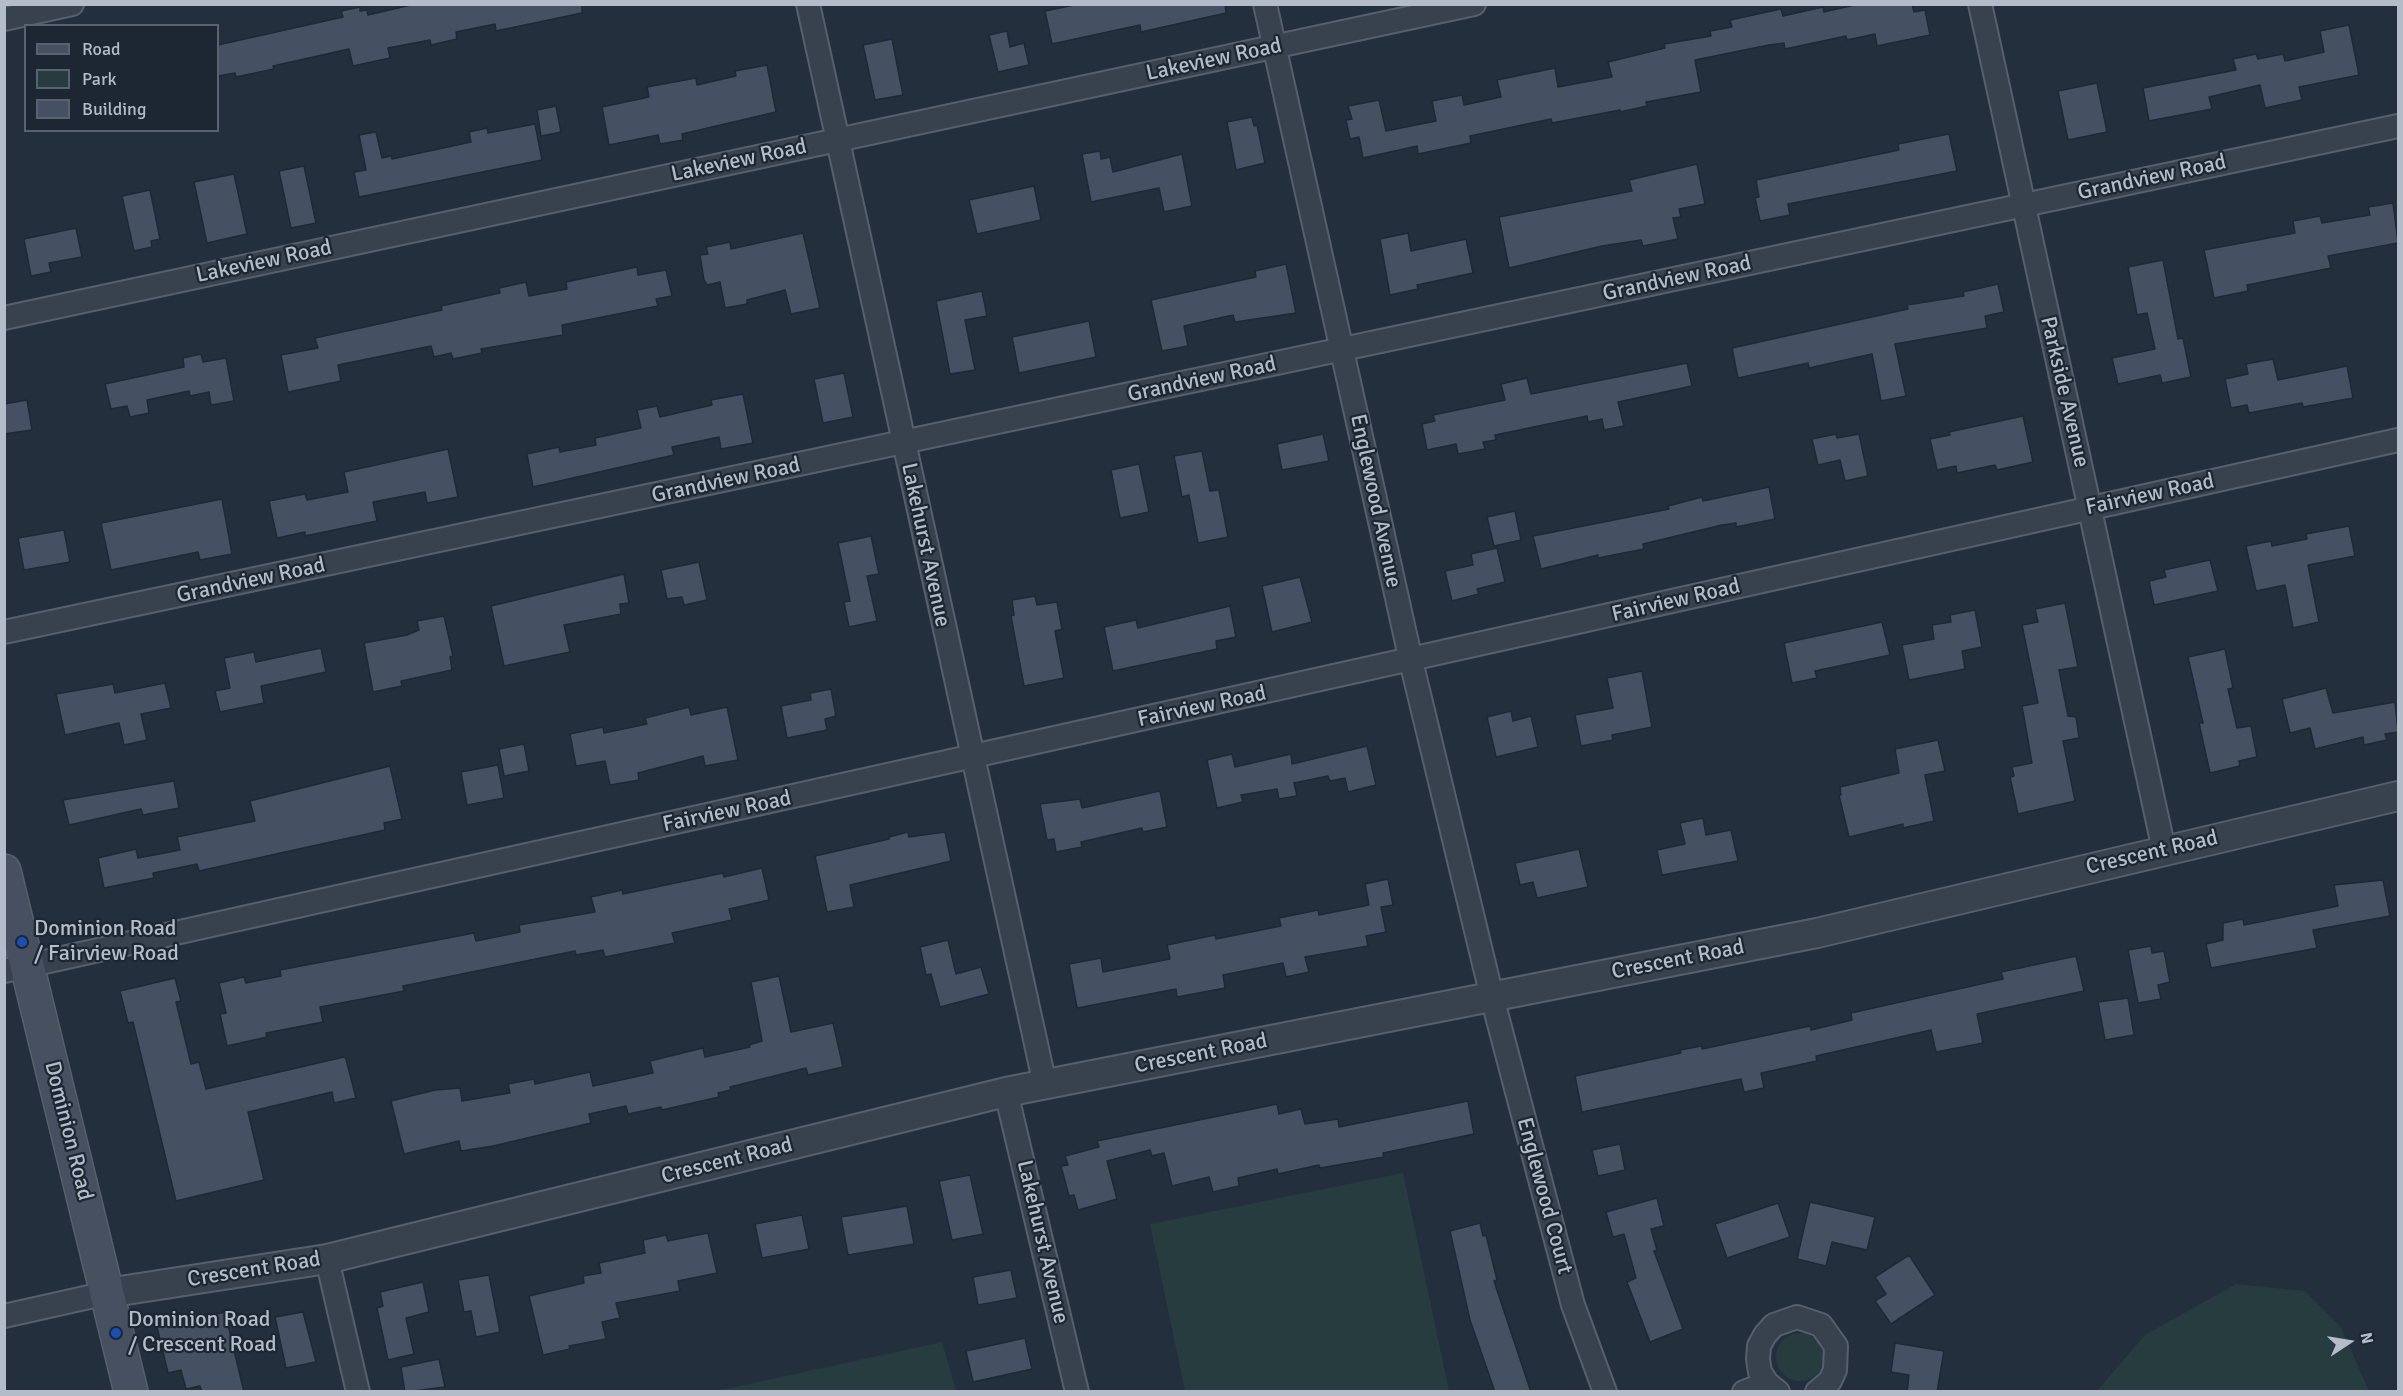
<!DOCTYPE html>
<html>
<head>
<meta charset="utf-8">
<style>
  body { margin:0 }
  #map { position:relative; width:2403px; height:1396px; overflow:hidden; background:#242f3e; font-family:Signika,sans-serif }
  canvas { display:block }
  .frame { position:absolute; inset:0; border:6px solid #b4bcc9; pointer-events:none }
  .legend { position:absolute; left:24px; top:24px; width:195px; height:108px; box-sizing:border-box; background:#1d2633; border:2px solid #59626f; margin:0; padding:8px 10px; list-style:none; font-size:18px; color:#b4bcc9 }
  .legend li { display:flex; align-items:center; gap:12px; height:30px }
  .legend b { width:30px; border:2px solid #59626f }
  .north { position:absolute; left:2319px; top:1312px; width:60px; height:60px; -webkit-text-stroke:4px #1d2633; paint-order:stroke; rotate:78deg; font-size:16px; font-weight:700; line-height:24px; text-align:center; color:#b4bcc9 }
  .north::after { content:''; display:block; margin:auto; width:21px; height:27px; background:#b4bcc9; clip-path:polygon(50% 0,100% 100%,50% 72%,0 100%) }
</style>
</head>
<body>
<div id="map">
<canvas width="2403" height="1396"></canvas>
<div class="frame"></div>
<ul class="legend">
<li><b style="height:8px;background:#465061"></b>Road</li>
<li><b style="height:16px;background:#263c3f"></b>Park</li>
<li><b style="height:16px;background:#455162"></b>Building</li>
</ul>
<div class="north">N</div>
</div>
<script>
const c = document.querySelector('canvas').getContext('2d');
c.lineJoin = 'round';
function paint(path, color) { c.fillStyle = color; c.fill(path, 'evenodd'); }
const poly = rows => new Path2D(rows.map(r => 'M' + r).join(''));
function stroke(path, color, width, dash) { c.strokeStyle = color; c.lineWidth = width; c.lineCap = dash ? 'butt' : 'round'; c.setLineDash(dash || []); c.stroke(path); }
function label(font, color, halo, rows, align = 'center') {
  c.font = font + ' Signika,sans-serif'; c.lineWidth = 4.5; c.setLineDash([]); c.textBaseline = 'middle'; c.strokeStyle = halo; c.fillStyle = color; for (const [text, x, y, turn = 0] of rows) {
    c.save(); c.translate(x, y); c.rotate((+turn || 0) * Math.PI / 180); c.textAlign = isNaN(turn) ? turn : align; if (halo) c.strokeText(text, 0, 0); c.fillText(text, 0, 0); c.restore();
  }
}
paint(poly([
  [1403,1173,1449,1391,1185,1391,1150,1224],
  [2236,1284,2305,1291,2341,1327,2369,1391,2097,1391,2145,1335],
  '1776 1357a24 24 0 1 1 48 0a24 24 0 1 1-48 0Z',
  [942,1342,956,1391,717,1391]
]), '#263c3f');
const building = poly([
  [415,4,582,4,582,13,496,31,495,24,456,32,457,39,431,45,430,40,388,48,390,58,353,66,349,49,273,66,274,69,236,77,235,73,218,76,218,45,343,17,341,11,360,7,360,11,367,10,368,15,415,4],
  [1079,4,1225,4,1226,13,1141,32,1140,25,1052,44,1045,11,1079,4],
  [1859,4,1912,4,1914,12,1925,10,1930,35,1877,46,1875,34,1847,40,1846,36,1785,49,1784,43,1769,45,1695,60,1701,92,1646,102,1647,106,1620,112,1620,110,1552,123,1551,119,1470,136,1471,143,1418,154,1417,146,1363,158,1359,137,1350,139,1346,120,1352,119,1348,106,1379,100,1386,131,1436,121,1432,101,1462,95,1464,105,1501,97,1497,80,1555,68,1558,87,1612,77,1608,62,1665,48,1664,44,1711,36,1710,31,1732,27,1730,20,1781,9,1783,16,1823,7,1824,12,1859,4],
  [2349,25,2359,75,2299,87,2302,100,2265,108,2260,85,2209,97,2212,109,2149,121,2143,88,2236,70,2233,59,2256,54,2258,59,2283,54,2285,61,2324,52,2320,31,2349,25],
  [1007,31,1010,47,1024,43,1029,65,998,72,989,35,1007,31],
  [892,39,903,95,875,100,863,45,892,39],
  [767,65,776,112,682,134,683,140,660,144,658,135,609,145,602,107,649,97,647,87,696,78,697,85,736,76,735,71,767,65],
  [2097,83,2107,132,2068,140,2058,91,2097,83],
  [556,106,561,132,541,136,537,110,556,106],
  [1252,117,1254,126,1257,125,1265,163,1236,170,1227,122,1252,117],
  [535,124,542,160,359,197,354,172,366,170,359,135,376,132,382,158,391,156,392,159,471,142,469,132,487,128,488,133,535,124],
  [1949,134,1957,171,1788,204,1790,215,1760,221,1755,198,1759,197,1756,180,1899,150,1898,144,1949,134],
  [1100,151,1101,159,1110,157,1113,172,1182,154,1192,206,1164,212,1159,188,1091,202,1082,154,1100,151],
  [1697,164,1705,204,1679,209,1681,217,1673,218,1678,239,1643,246,1641,240,1602,246,1509,268,1499,217,1632,191,1629,180,1697,164],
  [304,166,316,223,291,228,279,171,304,166],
  [234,174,247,234,207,243,194,182,234,174],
  [1034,186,1041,220,977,234,969,200,1034,186],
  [150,190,160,239,151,241,152,247,134,251,122,196,150,190],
  [2393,203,2398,243,2328,256,2331,268,2247,285,2248,291,2214,298,2204,250,2295,233,2293,221,2320,216,2322,223,2370,215,2368,207,2393,203],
  [76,228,82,257,49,263,51,272,31,276,24,239,76,228],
  [803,233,820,308,791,314,785,290,747,300,747,304,725,308,720,282,707,285,704,280,700,255,708,254,706,247,730,242,731,249,803,233],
  [1408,233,1411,251,1466,239,1473,273,1417,285,1418,289,1390,295,1380,239,1408,233],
  [2163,260,2178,339,2183,338,2191,377,2162,383,2160,375,2118,384,2112,358,2155,349,2147,313,2137,315,2128,267,2163,260],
  [1286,264,1296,313,1235,322,1233,315,1184,326,1188,346,1162,351,1151,300,1256,277,1255,271,1286,264],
  [637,267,638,275,666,270,672,296,656,299,658,306,562,325,563,335,481,349,482,353,453,359,451,353,434,357,431,346,338,365,341,381,288,392,281,355,318,348,315,338,442,310,441,306,500,293,499,288,526,282,529,296,567,289,566,282,637,267],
  [1998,284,2004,312,1985,316,1987,328,1895,344,1906,396,1881,401,1872,354,1809,368,1808,363,1738,378,1732,348,1908,309,1907,305,1964,296,1963,292,1998,284],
  [982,291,987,316,965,320,975,370,950,374,936,301,982,291],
  [1089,321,1096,357,1019,373,1012,337,1089,321],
  [201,354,203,362,226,358,234,401,211,405,209,392,190,396,189,391,147,400,149,413,130,417,127,406,111,409,105,384,184,367,183,358,201,354],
  [2273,359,2278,380,2347,366,2353,398,2303,407,2302,403,2249,413,2247,405,2231,408,2225,379,2248,374,2246,364,2273,359],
  [1687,363,1692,386,1618,402,1624,426,1604,430,1602,419,1588,422,1587,416,1495,435,1496,440,1483,442,1485,449,1458,454,1456,444,1427,450,1422,424,1435,421,1433,415,1505,400,1501,384,1527,378,1531,394,1687,363],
  [844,373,853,417,823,423,814,379,844,373],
  [743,394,753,443,721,449,719,437,672,447,674,455,533,487,527,454,559,447,560,452,596,445,595,438,641,428,637,410,657,406,660,417,712,405,711,400,743,394],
  [27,400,32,430,4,434,4,404,27,400],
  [2023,416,2033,462,1997,470,1995,465,1957,473,1956,466,1937,470,1930,439,1950,435,1949,432,2023,416],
  [1323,434,1329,461,1282,470,1277,444,1323,434],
  [1836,434,1837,438,1859,434,1868,476,1845,481,1840,460,1818,465,1812,439,1836,434],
  [448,449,458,497,427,503,425,492,373,502,377,521,305,536,305,532,277,538,269,501,305,494,307,500,348,492,344,472,448,449],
  [1202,451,1210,491,1219,490,1228,537,1198,543,1189,495,1182,497,1174,456,1202,451],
  [1139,464,1149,512,1120,518,1111,470,1139,464],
  [1769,487,1775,519,1736,527,1736,523,1722,525,1643,544,1644,549,1598,558,1598,555,1541,569,1533,536,1669,509,1668,506,1702,497,1703,501,1769,487],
  [222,499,232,554,200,560,198,552,111,570,101,523,222,499],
  [1515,511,1521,540,1494,546,1487,517,1515,511],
  [2349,526,2355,556,2308,565,2319,622,2293,628,2285,585,2256,591,2246,546,2271,541,2272,546,2307,539,2306,534,2349,526],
  [64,530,70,562,24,570,18,538,64,530],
  [871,536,879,574,867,576,877,621,849,627,844,602,850,601,838,543,871,536],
  [1497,548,1505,582,1477,589,1479,594,1452,601,1445,571,1473,565,1471,554,1497,548],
  [2210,560,2218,591,2154,605,2149,581,2166,577,2164,570,2210,560],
  [699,562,707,600,684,605,682,597,667,599,661,570,699,562],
  [624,574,629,603,620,604,621,614,564,625,570,652,504,666,491,606,624,574],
  [1300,577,1312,622,1272,632,1262,586,1300,577],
  [1035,596,1037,605,1057,602,1062,629,1055,631,1064,678,1024,686,1011,616,1014,615,1012,600,1035,596],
  [2065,603,2078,667,2059,670,2068,716,2076,717,2079,738,2063,741,2075,801,2018,814,2010,777,2014,776,2012,767,2032,763,2022,706,2038,703,2022,625,2038,622,2035,609,2065,603],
  [1230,606,1236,637,1216,641,1217,649,1113,671,1104,627,1136,620,1138,628,1230,606],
  [1975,610,1982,647,1962,651,1965,669,1909,680,1902,645,1934,639,1932,625,1951,622,1950,615,1975,610],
  [444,616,453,656,450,657,452,670,401,681,402,686,373,692,364,643,407,635,419,630,417,621,444,616],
  [1882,622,1890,655,1815,671,1817,678,1792,683,1784,643,1882,622],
  [321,648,326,672,261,686,264,703,220,712,215,691,230,688,224,658,254,652,256,662,321,648],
  [2225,649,2233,688,2228,689,2237,728,2251,726,2257,757,2239,761,2240,766,2210,773,2199,723,2203,723,2188,657,2225,649],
  [1642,671,1652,727,1612,735,1613,740,1581,746,1575,715,1613,708,1607,678,1642,671],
  [165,683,171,708,141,714,147,740,124,745,119,723,65,735,56,694,113,684,115,693,165,683],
  [2326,688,2333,713,2395,702,2398,732,2385,734,2387,740,2364,745,2363,737,2315,749,2310,728,2290,733,2282,699,2326,688],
  [831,689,836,716,825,719,827,730,787,738,781,706,811,700,810,693,831,689],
  [689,707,691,715,727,707,738,760,705,766,703,756,638,773,639,780,610,785,605,761,576,766,570,734,603,727,604,733,647,724,645,718,689,707],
  [1511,711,1513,721,1531,716,1538,747,1496,757,1487,717,1511,711],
  [1938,740,1945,771,1925,775,1934,821,1903,828,1903,824,1849,837,1839,795,1841,795,1840,787,1899,773,1895,749,1938,740],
  [524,744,529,771,504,776,499,749,524,744],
  [1367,746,1376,785,1348,792,1345,778,1330,781,1328,776,1294,783,1297,796,1279,799,1277,789,1241,795,1243,802,1217,808,1207,760,1232,754,1235,767,1291,754,1292,764,1367,746],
  [498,765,504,798,467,805,461,772,498,765],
  [390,766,402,819,384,823,385,830,199,871,197,864,153,873,154,878,104,888,98,858,136,849,138,858,180,850,177,837,255,821,250,801,390,766],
  [174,781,179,808,143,815,141,809,69,825,63,800,174,781],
  [1160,791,1167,827,1143,832,1142,828,1081,842,1082,847,1056,852,1054,839,1047,840,1040,804,1080,799,1082,808,1160,791],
  [1703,818,1706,835,1731,830,1738,861,1662,875,1657,850,1685,844,1680,823,1703,818],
  [908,832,909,837,945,832,951,861,850,885,854,907,827,912,815,856,889,839,889,837,908,832],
  [1579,849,1588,887,1537,898,1533,882,1520,885,1515,863,1579,849],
  [762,868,769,900,729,909,732,920,672,933,675,943,605,957,603,950,576,955,575,951,403,986,404,991,320,1007,323,1022,266,1033,267,1037,227,1046,220,1014,226,1013,219,983,244,977,246,983,281,976,280,970,474,933,476,941,520,932,519,925,595,912,591,897,622,890,623,894,723,873,724,877,762,868],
  [1388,879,1393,905,1381,907,1386,932,1366,936,1368,946,1305,957,1309,972,1286,977,1283,963,1223,975,1225,988,1177,997,1176,989,1077,1008,1069,964,1101,958,1103,972,1170,959,1167,945,1215,935,1216,939,1281,926,1279,918,1318,910,1319,915,1369,905,1365,884,1388,879],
  [2383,880,2390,916,2313,930,2317,948,2211,968,2206,944,2223,940,2223,923,2243,919,2244,925,2338,906,2334,885,2383,880],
  [948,940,956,974,981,967,989,994,940,1007,931,974,926,975,920,947,948,940],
  [2151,946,2152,953,2164,951,2170,982,2158,985,2161,999,2138,1003,2128,950,2151,946],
  [2076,956,2084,991,1977,1014,1983,1043,1936,1052,1931,1030,1816,1056,1817,1061,1761,1073,1764,1088,1744,1092,1741,1079,1582,1112,1575,1076,1681,1053,1680,1050,1702,1046,1702,1049,1810,1026,1811,1030,1852,1020,1851,1013,2003,979,2001,972,2076,956],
  [779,976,791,1032,833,1023,843,1067,808,1075,806,1068,730,1087,731,1090,718,1093,719,1097,662,1110,661,1107,628,1114,626,1106,589,1114,591,1123,493,1146,461,1151,459,1141,404,1154,391,1101,435,1090,460,1088,462,1101,510,1093,508,1084,534,1079,535,1084,590,1072,593,1086,653,1073,650,1061,703,1048,705,1057,750,1047,749,1045,762,1041,751,982,779,976],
  [175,978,181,1001,176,1002,191,1064,199,1062,206,1089,344,1057,346,1059,356,1098,334,1103,332,1092,248,1112,264,1180,176,1201,133,1022,128,1023,120,991,175,978],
  [2128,998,2134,1035,2105,1040,2098,1002,2128,998],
  [1468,1101,1474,1134,1383,1153,1384,1157,1320,1168,1319,1165,1278,1174,1277,1169,1238,1178,1239,1186,1213,1192,1209,1177,1172,1186,1164,1153,1152,1156,1150,1150,1107,1161,1117,1199,1078,1210,1074,1195,1069,1196,1061,1166,1068,1165,1065,1156,1099,1147,1097,1141,1277,1104,1279,1114,1301,1109,1305,1124,1338,1119,1339,1127,1468,1101],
  [1620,1144,1625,1170,1598,1176,1592,1150,1620,1144],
  [970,1175,983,1234,952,1240,939,1181,970,1175],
  [1657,1198,1664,1226,1651,1229,1657,1250,1654,1251,1683,1329,1650,1342,1627,1282,1636,1278,1624,1234,1613,1237,1606,1212,1657,1198],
  [1810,1202,1875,1217,1867,1250,1832,1242,1826,1266,1797,1259,1810,1202],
  [1778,1203,1790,1237,1727,1258,1715,1224,1778,1203],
  [907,1206,914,1244,848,1255,841,1217,907,1206],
  [802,1215,809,1249,762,1258,755,1224,802,1215],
  [1480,1223,1483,1236,1486,1235,1497,1280,1494,1281,1531,1392,1495,1392,1470,1320,1450,1231,1480,1223],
  [708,1233,717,1273,678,1281,680,1291,616,1303,620,1318,602,1322,606,1339,569,1346,570,1349,543,1355,529,1296,584,1283,583,1276,601,1273,599,1263,645,1253,643,1240,666,1235,668,1241,708,1233],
  [1909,1255,1935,1295,1891,1324,1875,1301,1886,1294,1875,1277,1909,1255],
  [1011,1270,1017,1298,978,1305,973,1277,1011,1270],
  [489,1275,500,1332,476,1337,471,1311,464,1312,458,1280,489,1275],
  [423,1282,429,1312,406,1318,414,1354,388,1360,377,1308,383,1306,380,1292,423,1282],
  [196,1312,197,1318,225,1312,244,1392,202,1392,200,1386,186,1389,181,1370,168,1373,157,1327,176,1323,175,1317,196,1312],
  [303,1312,316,1362,286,1368,275,1317,303,1312],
  [1025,1338,1032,1369,973,1382,966,1351,1025,1338],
  [1895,1343,1944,1351,1937,1392,1907,1392,1909,1375,1891,1372,1895,1343],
  [439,1359,445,1387,405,1392,401,1367,439,1359]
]);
paint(building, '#455162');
stroke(building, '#1f2835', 1.5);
const minor = poly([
  [808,4,1045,1085],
  [1265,4,1411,661,1492,997,1573,1305,1605,1392],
  [1980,4,2164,850],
  [4,19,72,4],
  [4,318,1474,4],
  [4,632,2398,126],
  [4,971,2398,440],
  [1006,1092,1077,1392],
  [327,1259,358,1392],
  [4,1316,107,1293],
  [1744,1392,1767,1383],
  [1778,1392,1767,1383,1760,1372,1758,1359,1759,1346,1765,1335,1774,1325,1797,1317,1821,1325,1836,1346,1835,1370,1830,1381,1817,1392]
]);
const tertiary = poly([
  [107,1293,327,1259,1006,1092,1817,933,2398,796]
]);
const secondary = poly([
  [4,871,131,1392]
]);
stroke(minor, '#565f6c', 26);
stroke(tertiary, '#565f6c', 32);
stroke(secondary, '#565f6c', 36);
stroke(minor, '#38414e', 22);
stroke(tertiary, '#38414e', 28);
stroke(secondary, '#465061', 33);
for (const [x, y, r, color] of [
  [22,942,6,"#1a4fb4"],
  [116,1333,6,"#1a4fb4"]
]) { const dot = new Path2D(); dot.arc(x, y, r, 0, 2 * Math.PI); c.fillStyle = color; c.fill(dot); stroke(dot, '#1d2633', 2); }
label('22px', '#b4bcc9', '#1d2633', [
  ["Lakeview Road",1214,60,-12],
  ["Lakeview Road",739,161,-12],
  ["Grandview Road",2152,178,-12],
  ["Lakeview Road",264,262,-12],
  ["Grandview Road",1677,279,-12],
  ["Grandview Road",1202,380,-12],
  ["Parkside Avenue",2064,392,77],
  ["Grandview Road",726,481,-12],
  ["Fairview Road",2150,495,-12],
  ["Englewood Avenue",1375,501,78],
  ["Lakehurst Avenue",925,545,78],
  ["Grandview Road",251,581,-12],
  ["Fairview Road",1676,601,-13],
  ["Fairview Road",1202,707,-12],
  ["Fairview Road",727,812,-12],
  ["Crescent Road",2152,853,-13],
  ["Crescent Road",1678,960,-11],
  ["Crescent Road",1201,1054,-11],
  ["Dominion Road",68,1131,76],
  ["Crescent Road",727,1161,-14],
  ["Englewood Court",1544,1196,75],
  ["Lakehurst Avenue",1042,1242,77],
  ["Crescent Road",254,1270,-9]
]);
label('22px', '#b4bcc9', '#1d2633', [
  ["Dominion Road",34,929],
  ["/ Fairview Road",34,954],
  ["Dominion Road",128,1320],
  ["/ Crescent Road",128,1345]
], 'left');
</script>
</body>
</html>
